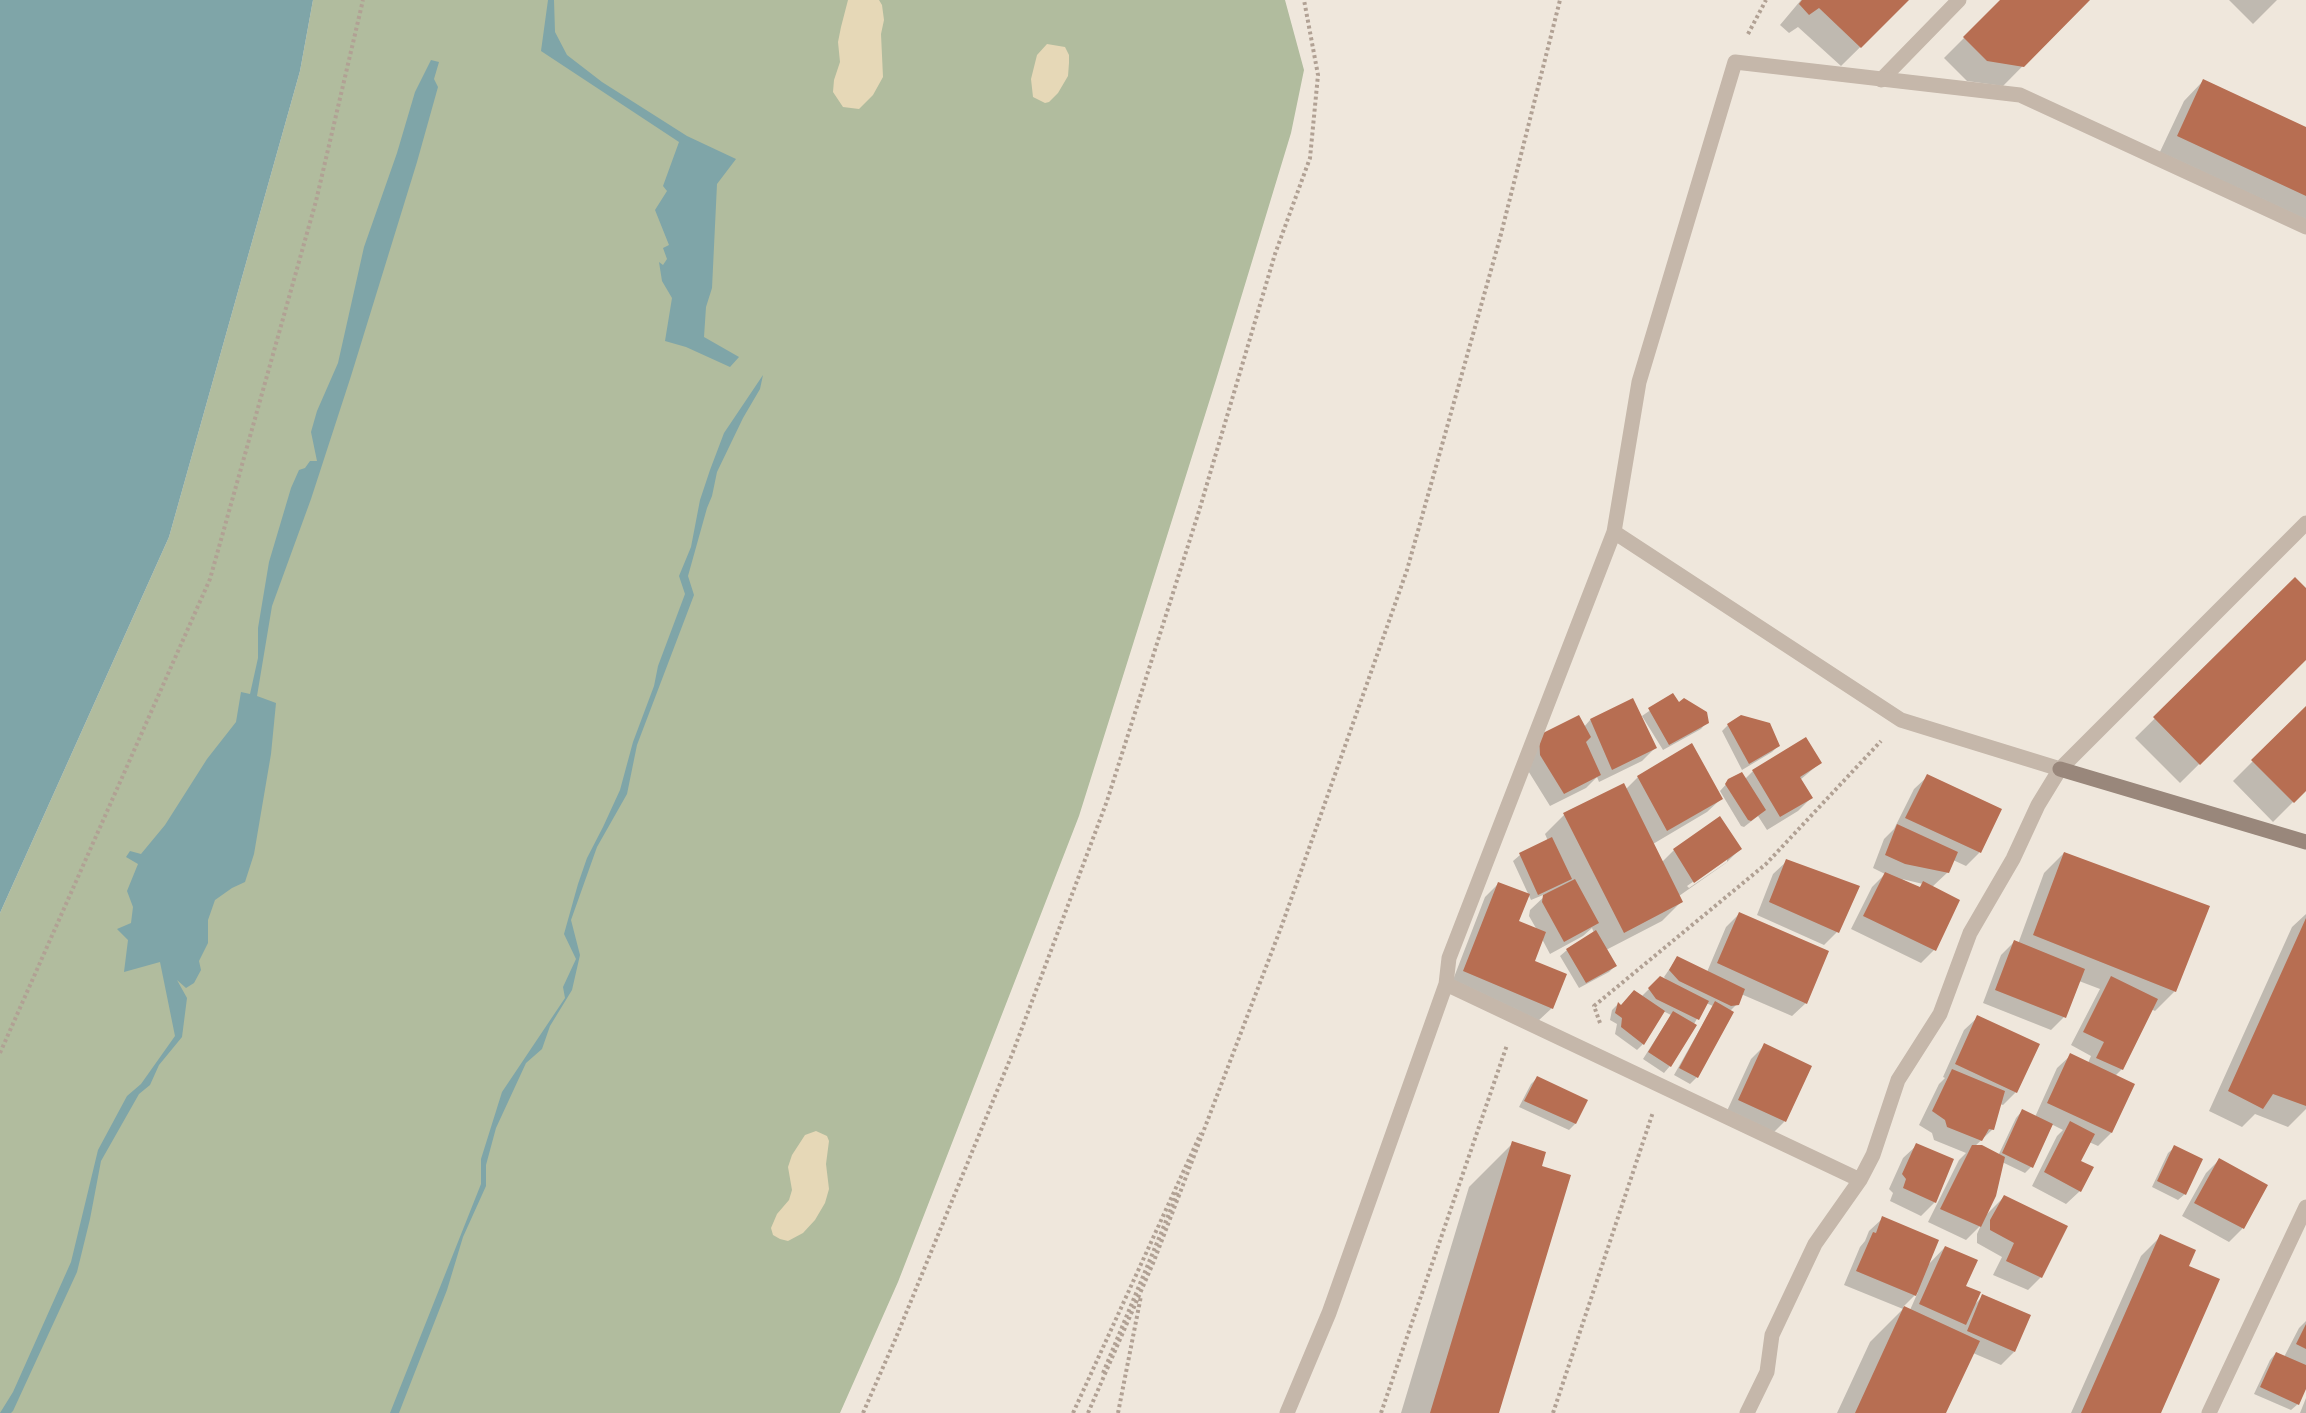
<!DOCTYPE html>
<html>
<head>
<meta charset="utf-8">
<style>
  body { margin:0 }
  canvas { display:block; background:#efe7dc }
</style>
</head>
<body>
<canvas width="2306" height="1413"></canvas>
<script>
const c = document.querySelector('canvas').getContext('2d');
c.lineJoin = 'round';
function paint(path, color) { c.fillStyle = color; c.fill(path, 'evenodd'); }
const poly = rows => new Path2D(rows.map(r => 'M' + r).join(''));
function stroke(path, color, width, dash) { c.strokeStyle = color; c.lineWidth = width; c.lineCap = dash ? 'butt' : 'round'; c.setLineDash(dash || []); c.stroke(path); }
paint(poly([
  [313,0,1285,0,1304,70,1291,133,1216,380,1079,816,898,1282,840,1413,0,1413,0,913,169,537,300,71]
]), '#b1bc9e');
paint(poly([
  [848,0,879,0,882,5,884,20,881,34,883,77,873,95,859,109,843,107,833,92,834,80,840,62,838,42,841,27],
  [1047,44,1065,47,1069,55,1069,63,1068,76,1058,93,1049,102,1045,103,1033,97,1031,79,1037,55],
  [816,1131,827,1136,829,1141,826,1164,829,1189,825,1203,815,1220,803,1233,788,1241,780,1239,773,1235,771,1228,777,1214,789,1200,792,1190,788,1167,792,1155,805,1135]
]), '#e6d8b7');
paint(poly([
  [0,0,313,0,300,71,169,537,0,913],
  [548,0,554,0,555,32,567,55,602,82,687,136,736,159,717,184,712,288,706,307,704,337,739,357,730,367,686,347,665,341,672,298,662,281,659,262,663,265,667,259,663,248,669,245,655,210,667,191,663,186,679,142,541,51],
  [431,60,439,62,434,79,438,87,417,162,351,376,311,499,272,606,257,696,276,703,271,754,254,854,245,882,232,888,215,900,208,920,208,943,199,961,201,970,194,983,186,988,177,980,187,998,182,1037,159,1065,150,1085,139,1094,101,1161,90,1219,77,1272,13,1411,11,1413,0,1413,13,1392,71,1262,98,1150,127,1096,141,1084,175,1036,160,962,124,972,128,940,117,929,131,923,133,907,127,891,138,864,126,857,130,851,141,854,165,825,207,759,236,722,241,692,250,694,258,658,258,628,269,562,291,488,299,470,305,468,310,461,317,461,311,432,317,411,338,363,364,247,397,153,415,92],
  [763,375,760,389,743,418,717,472,712,496,707,508,688,576,694,595,637,745,627,794,597,847,571,920,580,955,572,990,550,1026,542,1049,526,1063,496,1128,486,1165,486,1186,463,1237,447,1290,404,1400,399,1413,390,1413,481,1184,481,1159,502,1092,565,998,563,987,576,959,564,934,578,884,587,858,603,827,620,790,633,742,654,686,658,666,685,594,679,576,691,547,700,500,710,470,724,433]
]), '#7fa5a8');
paint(poly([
  [1801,0,1908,0,1841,66,1798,27,1789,33,1780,25],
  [2002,0,2088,0,2003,86,1967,81,1944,58],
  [2229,0,2277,0,2253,24],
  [2203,81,2306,128,2306,225,2158,156,2184,101],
  [2295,580,2306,591,2306,658,2180,783,2135,738],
  [1672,695,1678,705,1707,722,1701,729,1663,750,1642,716],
  [2306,708,2306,789,2273,822,2233,781],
  [1590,720,1655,748,1642,761,1599,782,1597,777,1586,788,1550,806,1527,769,1526,750,1584,727],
  [1728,725,1778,746,1772,752,1742,770,1722,731],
  [1820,763,1800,780,1811,798,1798,811,1767,830,1758,816,1744,827,1741,826,1720,791,1729,781,1745,779,1753,771],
  [1928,776,2000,809,1979,853,1966,866,1953,860,1948,872,1932,887,1934,950,1921,963,1851,929,1872,887,1885,874,1873,868,1884,839,1894,829,1914,789],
  [1902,879,1923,884,1919,888],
  [1638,777,1721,799,1707,812,1653,844,1662,862,1674,850,1720,818,1740,849,1726,863,1679,896,1681,902,1662,921,1606,950,1615,966,1609,972,1579,988,1560,956,1567,950,1594,933,1592,928,1583,936,1550,954,1542,939,1533,962,1552,1008,1538,1021,1451,985,1485,897,1499,883,1517,922,1537,930,1529,916,1530,910,1548,893,1531,900,1513,861,1520,855,1548,841,1545,834,1564,815,1625,790],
  [1727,858,1727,862,1689,888,1687,886],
  [2064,853,2175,991,2155,1011,2151,1009,2122,1069,2115,1076,2133,1085,2111,1133,2098,1146,2089,1142,2079,1162,2080,1191,2066,1204,2032,1186,2057,1136,2063,1130,2051,1124,2031,1167,2025,1173,2002,1162,1985,1216,2004,1197,2041,1277,2028,1290,1993,1275,2002,1257,1977,1243,1977,1234,1981,1225,1966,1240,1928,1222,1959,1160,1966,1153,1934,1140,1932,1133,1919,1125,1939,1084,1945,1078,1943,1077,1964,1030,1978,1017,2016,1092,2003,1105,2000,1104,1993,1129,1974,1147,1998,1156,2016,1118,2022,1111,2035,1117,2057,1068,2071,1055,2088,1063,2091,1056,2071,1045,2100,989,2079,981,2064,1017,2051,1030,1983,1003,2001,955,2014,942,2018,944,2044,873],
  [1787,861,1837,932,1824,945,1757,915,1773,874],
  [1739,914,1806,1003,1792,1016,1741,994,1737,1004,1730,1011,1732,1012,1697,1077,1690,1084,1674,1075,1713,1006,1706,1003,1670,1066,1664,1073,1643,1059,1671,1015,1663,1011,1643,1044,1637,1050,1615,1034,1617,1024,1610,1020,1612,1010,1618,1004,1620,1007,1641,997,1660,978,1668,982,1664,977,1677,958,1707,972,1726,927],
  [2306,914,2306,1109,2288,1127,2255,1114,2242,1127,2209,1111,2292,927],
  [1765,1045,1810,1067,1784,1122,1771,1135,1726,1113,1751,1059],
  [1537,1078,1586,1101,1575,1124,1569,1130,1519,1107,1531,1084],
  [1513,1143,1540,1167,1498,1413,1401,1413,1469,1187],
  [1917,1145,1952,1159,1935,1202,1921,1216,1890,1201,1893,1193,1889,1189,1903,1158],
  [2175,1147,2185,1194,2178,1200,2152,1187,2168,1153],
  [2219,1160,2266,1185,2242,1229,2229,1242,2182,1216,2206,1173],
  [1883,1218,1927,1266,1945,1247,1974,1305,1983,1296,2014,1352,2001,1365,1973,1353,1945,1413,1837,1413,1870,1342,1903,1309,1844,1285,1860,1247,1865,1241,1869,1231],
  [1918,1292,1910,1310,1903,1307],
  [2161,1236,2187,1266,2159,1413,2071,1413,2141,1256],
  [2306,1321,2306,1385,2298,1404,2291,1410,2254,1394,2270,1360,2276,1353,2284,1357,2299,1328],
  [2306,1398,2306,1413,2300,1413]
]), '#0003');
paint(poly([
  [1802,0,1909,0,1861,48,1819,8,1809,15,1799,4],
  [2000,0,2090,0,2024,67,1987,61,1963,37],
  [2203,79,2306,127,2306,196,2177,136],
  [2295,577,2306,588,2306,660,2200,765,2153,717],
  [1673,693,1679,702,1684,698,1707,712,1709,723,1669,745,1648,708],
  [1633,698,1657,748,1612,770,1590,719],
  [2306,706,2306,791,2294,803,2251,760],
  [1579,715,1591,737,1586,742,1601,775,1564,794,1540,755,1539,735],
  [1741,715,1770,723,1780,746,1749,764,1727,724],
  [1806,737,1822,763,1800,777,1813,798,1780,817,1752,770],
  [1692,743,1723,799,1667,831,1637,776],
  [1742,772,1766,810,1751,821,1748,820,1725,784,1728,779],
  [1927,774,2002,809,1981,853,1905,818],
  [1624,783,1683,902,1624,933,1563,813],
  [1720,816,1742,849,1694,883,1673,849],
  [1897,824,1958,852,1949,873,1905,864,1885,855],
  [1552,837,1572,879,1538,895,1519,853],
  [2064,852,2210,906,2176,992,2033,935],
  [1786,859,1860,886,1839,933,1769,902],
  [1885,872,1920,887,1923,881,1960,900,1936,951,1863,916],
  [1575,879,1599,923,1564,942,1542,902,1543,895],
  [1498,882,1530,894,1519,921,1546,932,1535,961,1567,974,1553,1009,1463,971],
  [1739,912,1829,951,1807,1004,1717,963],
  [2306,918,2306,1106,2273,1094,2263,1109,2228,1091],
  [1596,930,1617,966,1586,983,1566,949],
  [2014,940,2085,969,2066,1018,1995,990],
  [1677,956,1745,989,1739,1005,1731,1006,1679,981,1669,970],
  [1660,976,1709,1001,1699,1020,1656,999,1648,988],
  [2111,976,2158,999,2123,1070,2096,1058,2104,1042,2083,1032],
  [1634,990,1665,1011,1644,1045,1621,1027,1622,1018,1615,1013,1618,1002,1621,1005],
  [1715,1001,1734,1012,1698,1078,1679,1068],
  [1673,1011,1697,1025,1671,1067,1648,1052],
  [1977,1015,2040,1044,2017,1093,1955,1064],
  [1764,1043,1812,1066,1786,1122,1738,1100],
  [2070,1053,2135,1084,2112,1133,2047,1103],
  [1952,1069,2005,1091,1994,1130,1989,1129,1982,1141,1947,1127,1945,1120,1932,1111],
  [1537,1076,1588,1100,1576,1124,1524,1101],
  [2022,1109,2053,1124,2033,1168,2002,1153],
  [2070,1121,2095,1134,2081,1161,2094,1167,2081,1192,2044,1172],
  [1512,1141,1546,1152,1542,1166,1571,1175,1499,1413,1430,1413],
  [1916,1143,1954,1159,1936,1203,1903,1188,1906,1179,1902,1174],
  [1972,1145,1982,1145,2005,1157,1996,1196,1981,1227,1940,1209],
  [2174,1145,2203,1159,2186,1195,2157,1181],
  [2219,1158,2268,1185,2244,1229,2194,1203],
  [2004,1195,2068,1226,2042,1278,2006,1261,2014,1243,1990,1230,1990,1220],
  [1882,1216,1939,1240,1916,1296,1856,1271,1873,1232,1876,1233],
  [2160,1234,2196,1250,2189,1266,2220,1279,2161,1413,2081,1413],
  [1945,1246,1978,1260,1966,1286,1981,1292,1966,1325,1919,1304],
  [1982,1294,2031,1315,2015,1352,1967,1331],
  [1904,1306,1980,1341,1946,1413,1855,1413],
  [2306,1324,2306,1349,2296,1344],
  [2276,1352,2306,1365,2306,1389,2299,1405,2260,1387]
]), '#b76e52');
stroke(poly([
  [1748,34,1766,0],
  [1600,1023,1594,1006,1766,864,1881,741],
  [0,1053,210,579,316,201,363,0],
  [1103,1373,1178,1192],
  [863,1413,895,1340,1013,1052,1107,801,1199,511,1275,254,1310,158,1318,75,1304,0],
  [1073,1413,1201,1133],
  [1088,1413,1154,1261,1282,925,1407,570,1500,238,1560,0],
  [1118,1413,1141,1296],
  [1381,1413,1507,1045],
  [1553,1413,1653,1112]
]), '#b1a194', 4, [3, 3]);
stroke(poly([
  [1881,80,1959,0]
]), '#c5b7aa', 15);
stroke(poly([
  [1614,532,1901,720,2060,769],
  [1446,984,1860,1180],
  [1287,1413,1329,1313,1446,984,1449,958,1614,532,1639,382,1735,62,2020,95,2306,227],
  [1747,1413,1767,1372,1772,1335,1815,1244,1860,1180,1873,1155,1898,1080,1940,1014,1970,933,2013,859,2038,805,2060,769,2306,523],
  [2209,1413,2306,1207]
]), '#c5b7aa', 15);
stroke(poly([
  [2060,769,2306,842]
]), '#99877b', 15);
</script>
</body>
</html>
